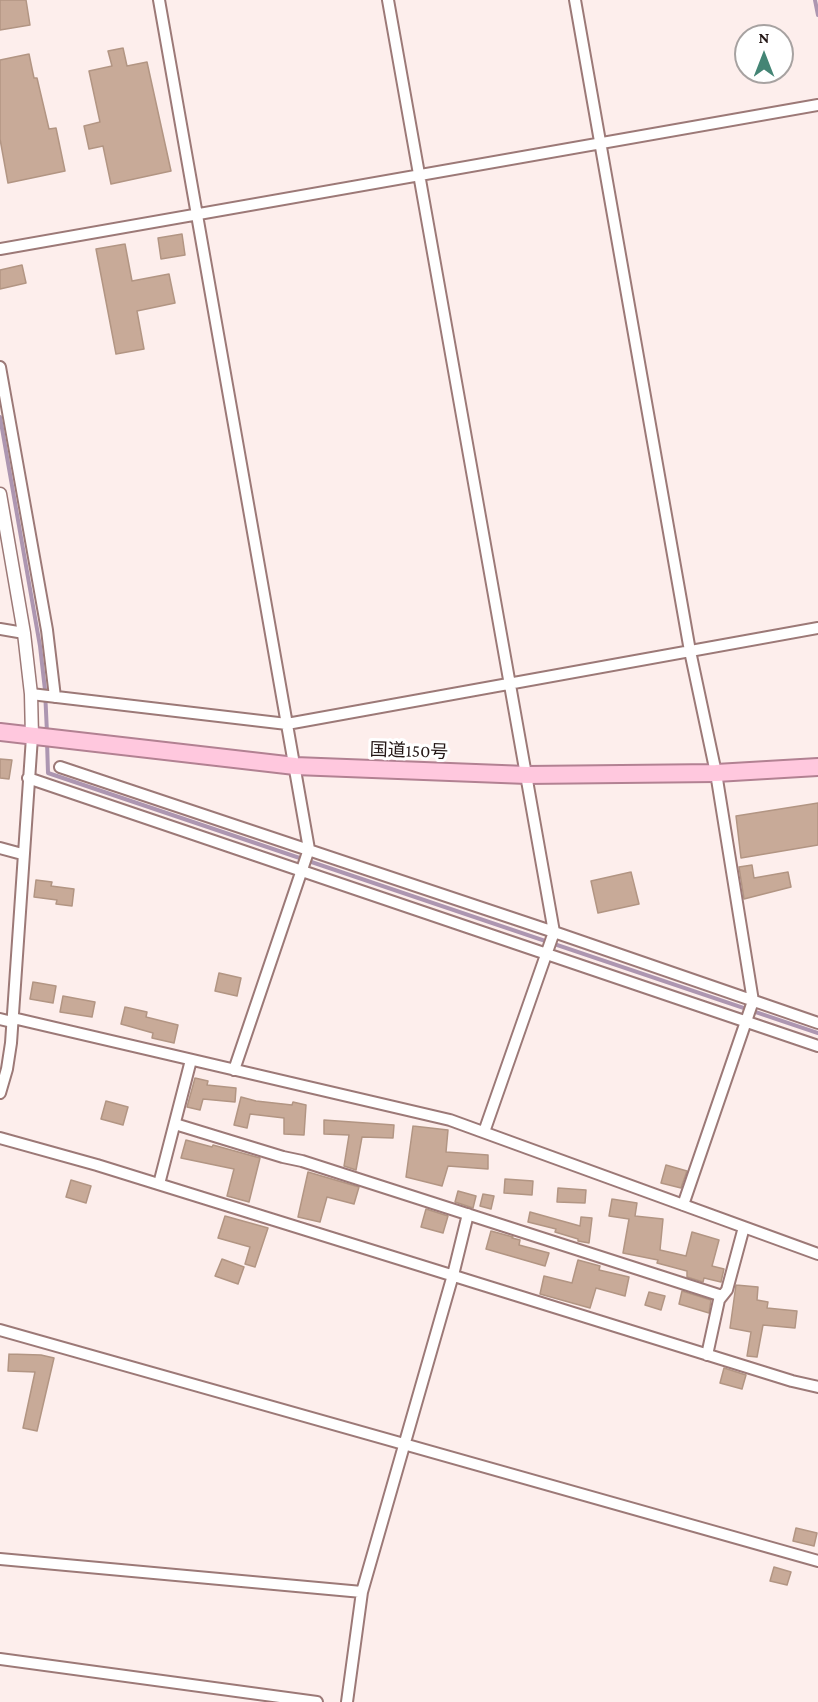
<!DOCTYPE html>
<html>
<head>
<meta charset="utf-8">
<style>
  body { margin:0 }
  #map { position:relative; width:818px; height:1702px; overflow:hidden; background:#fdeeec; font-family:"Crimson Pro",serif }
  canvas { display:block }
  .north { position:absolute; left:734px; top:24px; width:60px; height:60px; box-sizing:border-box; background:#fff; border:2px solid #a7a2a1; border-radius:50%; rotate:0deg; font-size:16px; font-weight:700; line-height:24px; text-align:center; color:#231615 }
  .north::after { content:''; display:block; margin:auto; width:21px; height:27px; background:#448575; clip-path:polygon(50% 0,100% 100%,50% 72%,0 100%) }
</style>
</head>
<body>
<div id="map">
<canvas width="818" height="1702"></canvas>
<div class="north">N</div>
</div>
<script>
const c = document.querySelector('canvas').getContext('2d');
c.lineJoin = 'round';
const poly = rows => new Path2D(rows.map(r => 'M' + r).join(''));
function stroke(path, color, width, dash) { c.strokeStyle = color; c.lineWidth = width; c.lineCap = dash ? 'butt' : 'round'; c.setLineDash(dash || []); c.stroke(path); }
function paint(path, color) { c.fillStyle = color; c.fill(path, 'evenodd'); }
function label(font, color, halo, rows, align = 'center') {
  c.font = font + ' "Crimson Pro","Noto Sans JP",serif'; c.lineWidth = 6; c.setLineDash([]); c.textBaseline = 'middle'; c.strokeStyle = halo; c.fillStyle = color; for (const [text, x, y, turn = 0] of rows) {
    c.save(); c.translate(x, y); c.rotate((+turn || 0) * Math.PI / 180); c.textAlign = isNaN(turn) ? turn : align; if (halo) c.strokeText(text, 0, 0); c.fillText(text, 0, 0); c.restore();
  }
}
stroke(poly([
  [815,0,818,15],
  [0,417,40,646,45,690,47,733],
  [47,741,48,773,818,1033]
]), '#ad96b1', 4);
const building = poly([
  [0,0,26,0,30,25,0,30,0,0],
  [123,48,127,66,147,62,171,171,111,184,103,146,89,149,84,126,100,122,89,71,112,66,108,51,123,48],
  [29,54,34,78,37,78,49,129,56,128,65,171,8,183,0,139,0,60,29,54],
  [182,234,185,255,161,259,158,238,182,234],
  [125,244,132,281,169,274,175,303,137,311,144,349,116,354,96,249,125,244],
  [22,265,26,283,0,289,0,270,22,265],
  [0,759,12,760,9,779,0,778,0,759],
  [818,803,818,845,741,858,736,816,818,803],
  [752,865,754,878,788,872,791,887,744,899,739,867,752,865],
  [631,872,639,904,598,913,591,881,631,872],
  [36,880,52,882,51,886,74,889,72,906,56,904,57,900,34,897,36,880],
  [219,973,241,978,237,996,215,991,219,973],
  [33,982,56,986,53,1003,30,999,33,982],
  [63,996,95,1002,92,1017,60,1012,63,996],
  [125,1007,147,1012,146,1017,178,1025,174,1043,152,1038,153,1033,121,1024,125,1007],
  [195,1078,208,1081,207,1085,236,1088,235,1102,203,1099,200,1110,187,1107,195,1078],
  [241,1097,256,1101,292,1105,293,1102,306,1105,304,1135,284,1134,284,1118,250,1114,247,1128,234,1125,241,1097],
  [106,1101,128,1107,123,1125,101,1119,106,1101],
  [324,1120,394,1125,393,1138,362,1137,356,1170,344,1166,349,1135,324,1134,324,1120],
  [413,1126,448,1130,446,1152,488,1155,488,1169,448,1166,442,1186,406,1177,413,1126],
  [186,1140,212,1147,213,1145,260,1158,249,1202,227,1196,234,1169,181,1158,186,1140],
  [666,1165,687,1171,681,1188,661,1183,666,1165],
  [308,1172,359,1187,354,1204,327,1197,320,1222,298,1217,308,1172],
  [505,1179,533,1181,532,1195,504,1193,505,1179],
  [71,1180,91,1186,86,1203,66,1197,71,1180],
  [558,1188,586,1190,585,1203,557,1202,558,1188],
  [458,1191,476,1196,473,1208,455,1202,458,1191],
  [483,1194,494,1196,491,1209,480,1206,483,1194],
  [612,1199,637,1203,635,1216,663,1219,660,1250,686,1256,692,1232,719,1240,712,1266,724,1269,721,1282,704,1278,703,1282,687,1277,687,1271,657,1263,658,1260,623,1253,629,1219,609,1216,612,1199],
  [426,1209,448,1216,443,1233,421,1227,426,1209],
  [530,1212,580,1226,581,1217,592,1218,589,1243,578,1241,578,1239,555,1232,556,1229,528,1222,530,1212],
  [225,1216,268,1228,255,1267,245,1264,250,1247,218,1238,225,1216],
  [491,1231,513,1237,512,1238,520,1240,519,1245,549,1253,545,1266,486,1249,491,1231],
  [222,1259,244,1267,238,1284,215,1276,222,1259],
  [578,1260,600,1266,599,1270,629,1277,625,1296,596,1288,590,1308,540,1294,544,1276,572,1283,578,1260],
  [736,1285,758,1287,757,1300,768,1302,767,1308,797,1311,795,1328,763,1325,757,1357,747,1356,751,1332,730,1328,736,1285],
  [682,1291,711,1300,709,1313,679,1304,682,1291],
  [649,1292,665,1296,661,1310,645,1305,649,1292],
  [9,1354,41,1355,54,1358,37,1431,23,1428,35,1372,8,1371,9,1354],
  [724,1368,746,1375,742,1389,720,1383,724,1368],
  [796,1528,817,1533,814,1546,793,1541,796,1528],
  [774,1567,791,1572,787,1585,770,1581,774,1567]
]);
paint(building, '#c8aa98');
stroke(building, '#b29583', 1.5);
const minor = poly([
  [159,0,309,849,234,1070],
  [388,0,554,932,484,1132],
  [575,0,690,651,716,773,753,1001,683,1205],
  [0,249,818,105],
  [0,367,47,630,55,697],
  [0,629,24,633],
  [31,694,287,724,818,628],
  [60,767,554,932,818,1023],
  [28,778,818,1046],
  [0,848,22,854],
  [13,1018,450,1120,818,1254],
  [0,1019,12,1022],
  [0,1093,7,1069,11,1043,32,737],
  [175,1124,283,1157,302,1161,722,1296],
  [0,1138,97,1165,792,1381,818,1387],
  [159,1184,191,1060],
  [0,1330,818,1561],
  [707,1355,719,1300,727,1290,744,1227],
  [0,1559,362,1592],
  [0,1659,317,1702],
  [347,1702,362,1592,453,1275,468,1214]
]);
const tertiary = poly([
  [0,494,24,633,31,694,32,737]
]);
const trunk = poly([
  [0,732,295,766,527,775,716,773,818,767]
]);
stroke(minor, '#9c7977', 14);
stroke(tertiary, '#9c7977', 15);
stroke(trunk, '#b28192', 20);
stroke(minor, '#fff', 10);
stroke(tertiary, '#fff', 12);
stroke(trunk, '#ffc8de', 16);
label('18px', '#231615', '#fff', [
  ["国道150号",409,751,2]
]);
</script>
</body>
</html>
